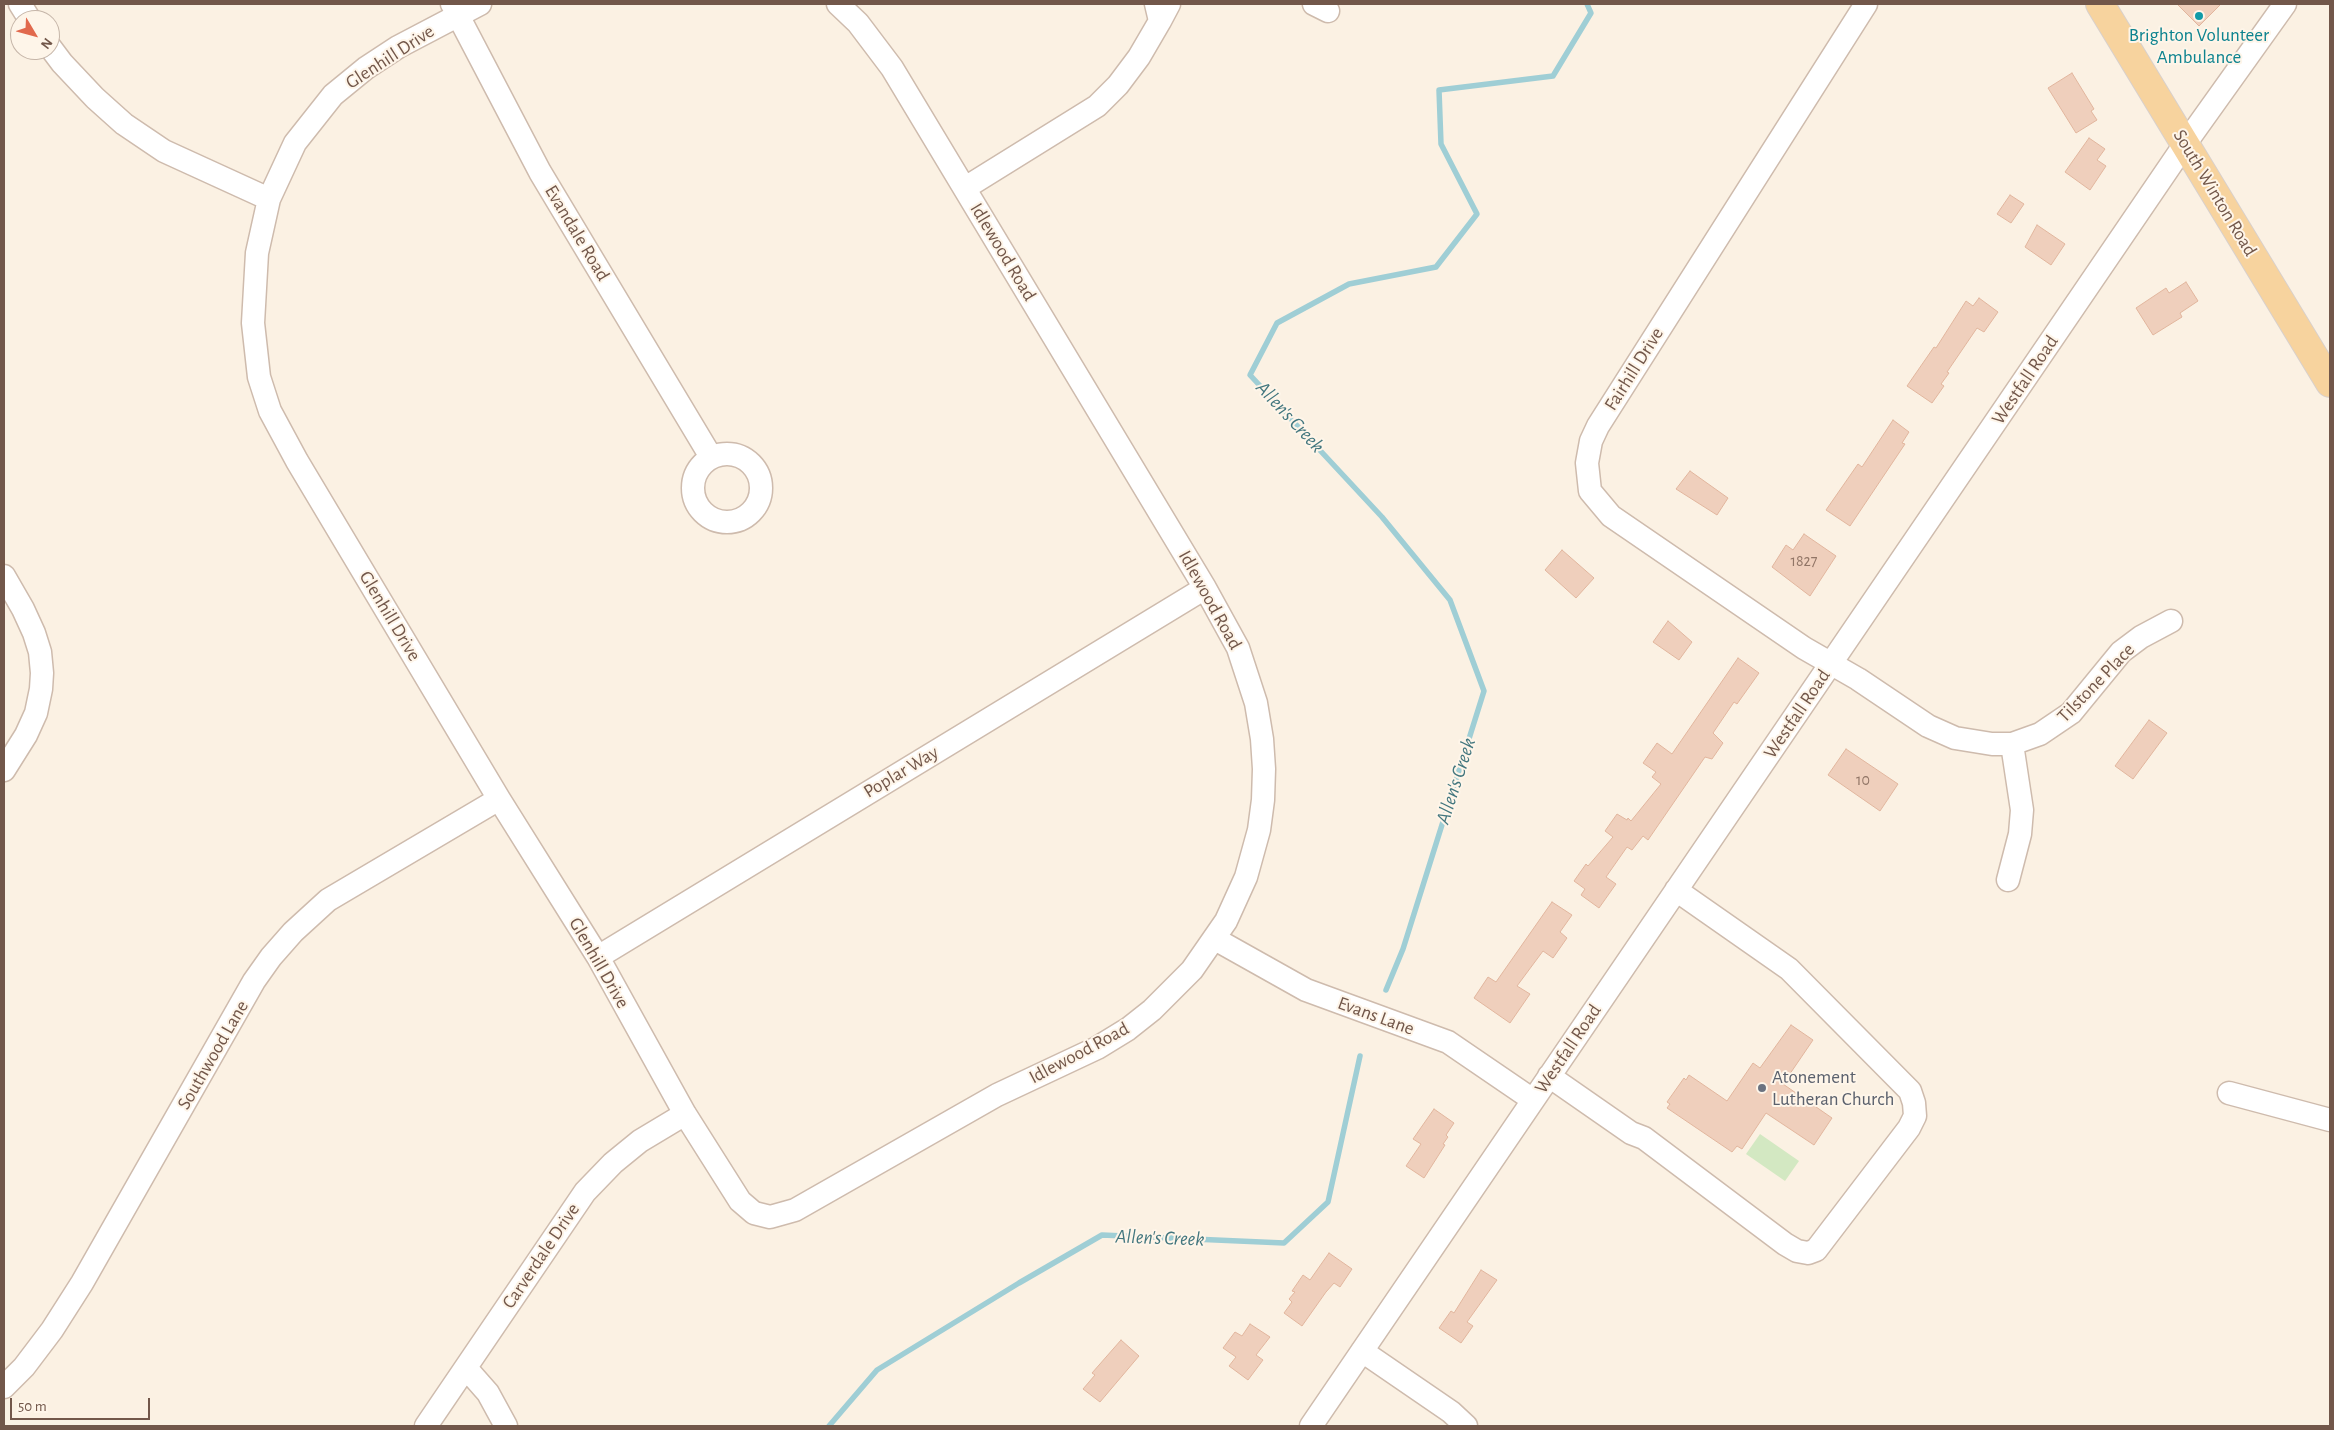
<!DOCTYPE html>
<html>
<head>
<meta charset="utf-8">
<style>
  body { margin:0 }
  #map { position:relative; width:2334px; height:1430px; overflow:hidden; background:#fbf1e3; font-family:"Alegreya Sans",sans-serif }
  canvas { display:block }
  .frame { position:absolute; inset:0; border:5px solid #72574a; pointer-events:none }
  .north { position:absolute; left:10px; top:10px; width:50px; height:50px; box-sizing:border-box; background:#fef5e9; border:1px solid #c6b6a9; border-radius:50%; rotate:127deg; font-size:14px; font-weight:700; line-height:20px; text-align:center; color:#72574a }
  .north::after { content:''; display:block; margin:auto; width:18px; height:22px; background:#e1694d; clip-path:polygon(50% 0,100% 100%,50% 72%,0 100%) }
  .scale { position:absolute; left:10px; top:1398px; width:140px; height:22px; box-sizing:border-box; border:2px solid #72574a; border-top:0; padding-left:6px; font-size:15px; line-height:18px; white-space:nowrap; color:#72574a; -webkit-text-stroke:4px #fef5e9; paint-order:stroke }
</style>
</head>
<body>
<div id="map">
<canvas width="2334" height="1430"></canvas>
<div class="frame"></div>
<div class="north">N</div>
<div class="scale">50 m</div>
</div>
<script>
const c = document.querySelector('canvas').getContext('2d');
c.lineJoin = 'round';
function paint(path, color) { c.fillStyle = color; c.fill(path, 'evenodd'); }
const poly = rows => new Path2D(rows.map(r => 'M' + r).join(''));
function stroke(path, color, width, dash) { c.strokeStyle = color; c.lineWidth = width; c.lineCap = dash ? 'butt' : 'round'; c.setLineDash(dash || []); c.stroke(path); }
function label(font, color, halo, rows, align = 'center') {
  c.font = font + ' "Alegreya Sans",sans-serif'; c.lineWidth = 4; c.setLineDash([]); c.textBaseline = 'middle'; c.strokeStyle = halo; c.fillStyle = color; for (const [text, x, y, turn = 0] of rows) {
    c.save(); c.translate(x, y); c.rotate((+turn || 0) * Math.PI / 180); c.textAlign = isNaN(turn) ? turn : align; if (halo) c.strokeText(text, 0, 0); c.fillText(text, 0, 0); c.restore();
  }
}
paint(poly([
  [1760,1134,1799,1161,1785,1181,1746,1154]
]), '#d3e8c2');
stroke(poly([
  [1386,990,1403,949,1484,691,1450,600,1382,517,1250,375,1277,323,1349,284,1436,267,1477,214,1441,144,1439,90,1553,76,1591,13,1587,4],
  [829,1426,877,1370,1019,1283,1102,1235,1284,1243,1328,1202,1360,1056]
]), '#9fced5', 5.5);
const building = poly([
  [2177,4,2221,4,2199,26,2177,4],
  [2072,73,2094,109,2091,111,2097,120,2076,133,2048,88,2072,73],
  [2089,138,2105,149,2097,160,2106,166,2090,190,2065,172,2089,138],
  [2010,195,2024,204,2011,223,1997,214,2010,195],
  [2037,225,2065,244,2051,265,2025,247,2037,225],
  [2186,282,2198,301,2180,313,2182,317,2153,335,2136,308,2166,288,2169,293,2186,282],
  [1979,298,1998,312,1984,332,1977,328,1947,372,1949,373,1941,384,1944,386,1932,403,1907,386,1934,347,1936,348,1966,301,1973,306,1979,298],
  [1893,420,1909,432,1902,443,1905,444,1850,526,1826,510,1858,464,1862,467,1893,420],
  [1690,471,1728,498,1717,515,1676,489,1690,471],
  [1804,534,1836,556,1810,596,1772,567,1786,545,1793,550,1804,534],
  [1562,550,1594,578,1576,598,1545,570,1562,550],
  [1668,621,1692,642,1679,660,1653,642,1668,621],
  [1738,658,1759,673,1737,704,1734,702,1713,733,1723,743,1712,759,1705,757,1648,840,1643,836,1632,850,1627,847,1606,877,1616,884,1599,908,1581,895,1585,889,1574,881,1586,864,1588,866,1613,837,1605,831,1617,814,1627,820,1628,818,1631,821,1661,784,1652,777,1656,772,1643,763,1657,743,1672,754,1738,658],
  [2149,720,2167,733,2133,779,2115,766,2149,720],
  [1846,749,1898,784,1880,811,1828,775,1846,749],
  [1552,902,1572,915,1560,932,1567,938,1553,958,1543,951,1517,986,1530,994,1510,1023,1474,998,1488,977,1496,982,1552,902],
  [1791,1025,1813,1040,1783,1084,1832,1118,1814,1145,1766,1113,1742,1149,1737,1146,1732,1152,1667,1108,1670,1104,1667,1102,1684,1078,1686,1080,1689,1075,1727,1101,1753,1063,1760,1068,1791,1025],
  [1434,1109,1454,1123,1446,1135,1448,1137,1443,1144,1445,1145,1424,1178,1406,1166,1421,1144,1413,1139,1434,1109],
  [1329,1253,1352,1269,1340,1287,1334,1283,1326,1292,1302,1326,1284,1313,1292,1302,1289,1299,1295,1292,1292,1291,1303,1275,1310,1280,1329,1253],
  [1481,1270,1497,1280,1467,1322,1473,1326,1461,1343,1439,1328,1451,1311,1454,1313,1481,1270],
  [1250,1324,1270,1337,1256,1355,1263,1360,1248,1380,1229,1366,1236,1357,1223,1348,1235,1332,1242,1336,1250,1324],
  [1121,1340,1139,1356,1100,1402,1083,1389,1095,1375,1092,1373,1121,1340]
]);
paint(building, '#efcfbc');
stroke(building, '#e1b59d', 1);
const minor = poly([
  [20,4,30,20],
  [452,4,540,172,711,457],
  [480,4,398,47,366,68,333,95,295,143,269,199,257,253,253,323,259,377,270,411,297,461,499,799,598,957,685,1114,740,1201,754,1213,770,1217,795,1210,997,1095,1097,1048,1128,1029,1152,1010,1192,970,1226,921,1246,877,1259,830,1263,800,1264,769,1262,739,1256,703,1238,648,1205,588,892,68,858,23,838,4],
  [1156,4,1160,21,1169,4],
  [1314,4,1328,11],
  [1866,4,1598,426,1591,441,1587,463,1590,491,1611,516,1804,648,1858,679,1928,726,1955,738,1992,744,2012,744,2040,734,2071,713,2121,652,2141,637,2171,621],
  [50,47,62,63,95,98,124,124,164,151,269,199],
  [965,188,1097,106,1118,85,1139,57,1160,21],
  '693 488a34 34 0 1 1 68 0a34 34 0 1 1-68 0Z',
  [4,576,23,609,34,633,40,652,42,673,41,689,36,713,26,735,4,770],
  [2008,880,2020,834,2022,810,2012,744],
  [1215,939,1306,990,1448,1042,1533,1100],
  [598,957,1205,588],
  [1549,1076,1631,1133,1644,1138,1785,1244,1797,1251,1808,1253,1816,1250,1909,1128,1915,1116,1914,1103,1910,1091,1789,969,1676,890],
  [2229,1093,2330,1120],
  [1362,1351,1451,1412,1466,1426],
  [466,1368,488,1393,506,1426],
  [4,1387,24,1367,52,1330,82,1283,254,981,271,957,293,932,328,900,499,799],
  [426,1426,585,1192,613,1163,640,1141,685,1114],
  [1311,1426,2185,144,2285,4]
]);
const major = poly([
  [2100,4,2330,383]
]);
stroke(minor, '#cebbad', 25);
stroke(major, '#d8d0cc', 30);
stroke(minor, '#fff', 22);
stroke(major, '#f7d39e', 28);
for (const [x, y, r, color] of [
  [2199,16,5,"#0f9aa8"],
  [1762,1088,5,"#6b7280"]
]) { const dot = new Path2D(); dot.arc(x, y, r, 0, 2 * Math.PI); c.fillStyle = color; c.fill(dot); stroke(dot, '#fef5e9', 2); }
label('16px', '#917566', null, [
  ["1827",1804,561],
  ["10",1863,780]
]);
label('19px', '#0d838f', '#fef5e9', [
  ["Brighton Volunteer",2199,35],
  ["Ambulance",2199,57]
]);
label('19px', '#72574a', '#fef5e9', [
  ["Glenhill Drive",390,57,-33],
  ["South Winton Road",2215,193,59],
  ["Evandale Road",577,233,59],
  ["Idlewood Road",1003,252,59],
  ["Fairhill Drive",1634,369,-58],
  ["Westfall Road",2025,380,-56],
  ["Idlewood Road",1210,600,61],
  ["Glenhill Drive",390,616,59],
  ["Tilstone Place",2096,683,-46],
  ["Westfall Road",1797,714,-56],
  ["Poplar Way",901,772,-31],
  ["Glenhill Drive",599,963,60],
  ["Evans Lane",1376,1016,20],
  ["Westfall Road",1568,1049,-56],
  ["Idlewood Road",1079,1053,-28],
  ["Southwood Lane",213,1055,-60],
  ["Carverdale Drive",541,1256,-56]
]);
label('19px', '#5b616d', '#fef5e9', [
  ["Atonement",1772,1077],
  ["Lutheran Church",1772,1099]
], 'left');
label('italic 20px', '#42767e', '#fef5e9', [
  ["Allen's Creek",1290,417,47],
  ["Allen's Creek",1456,781,-72],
  ["Allen's Creek",1160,1238,2]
]);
</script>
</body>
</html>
